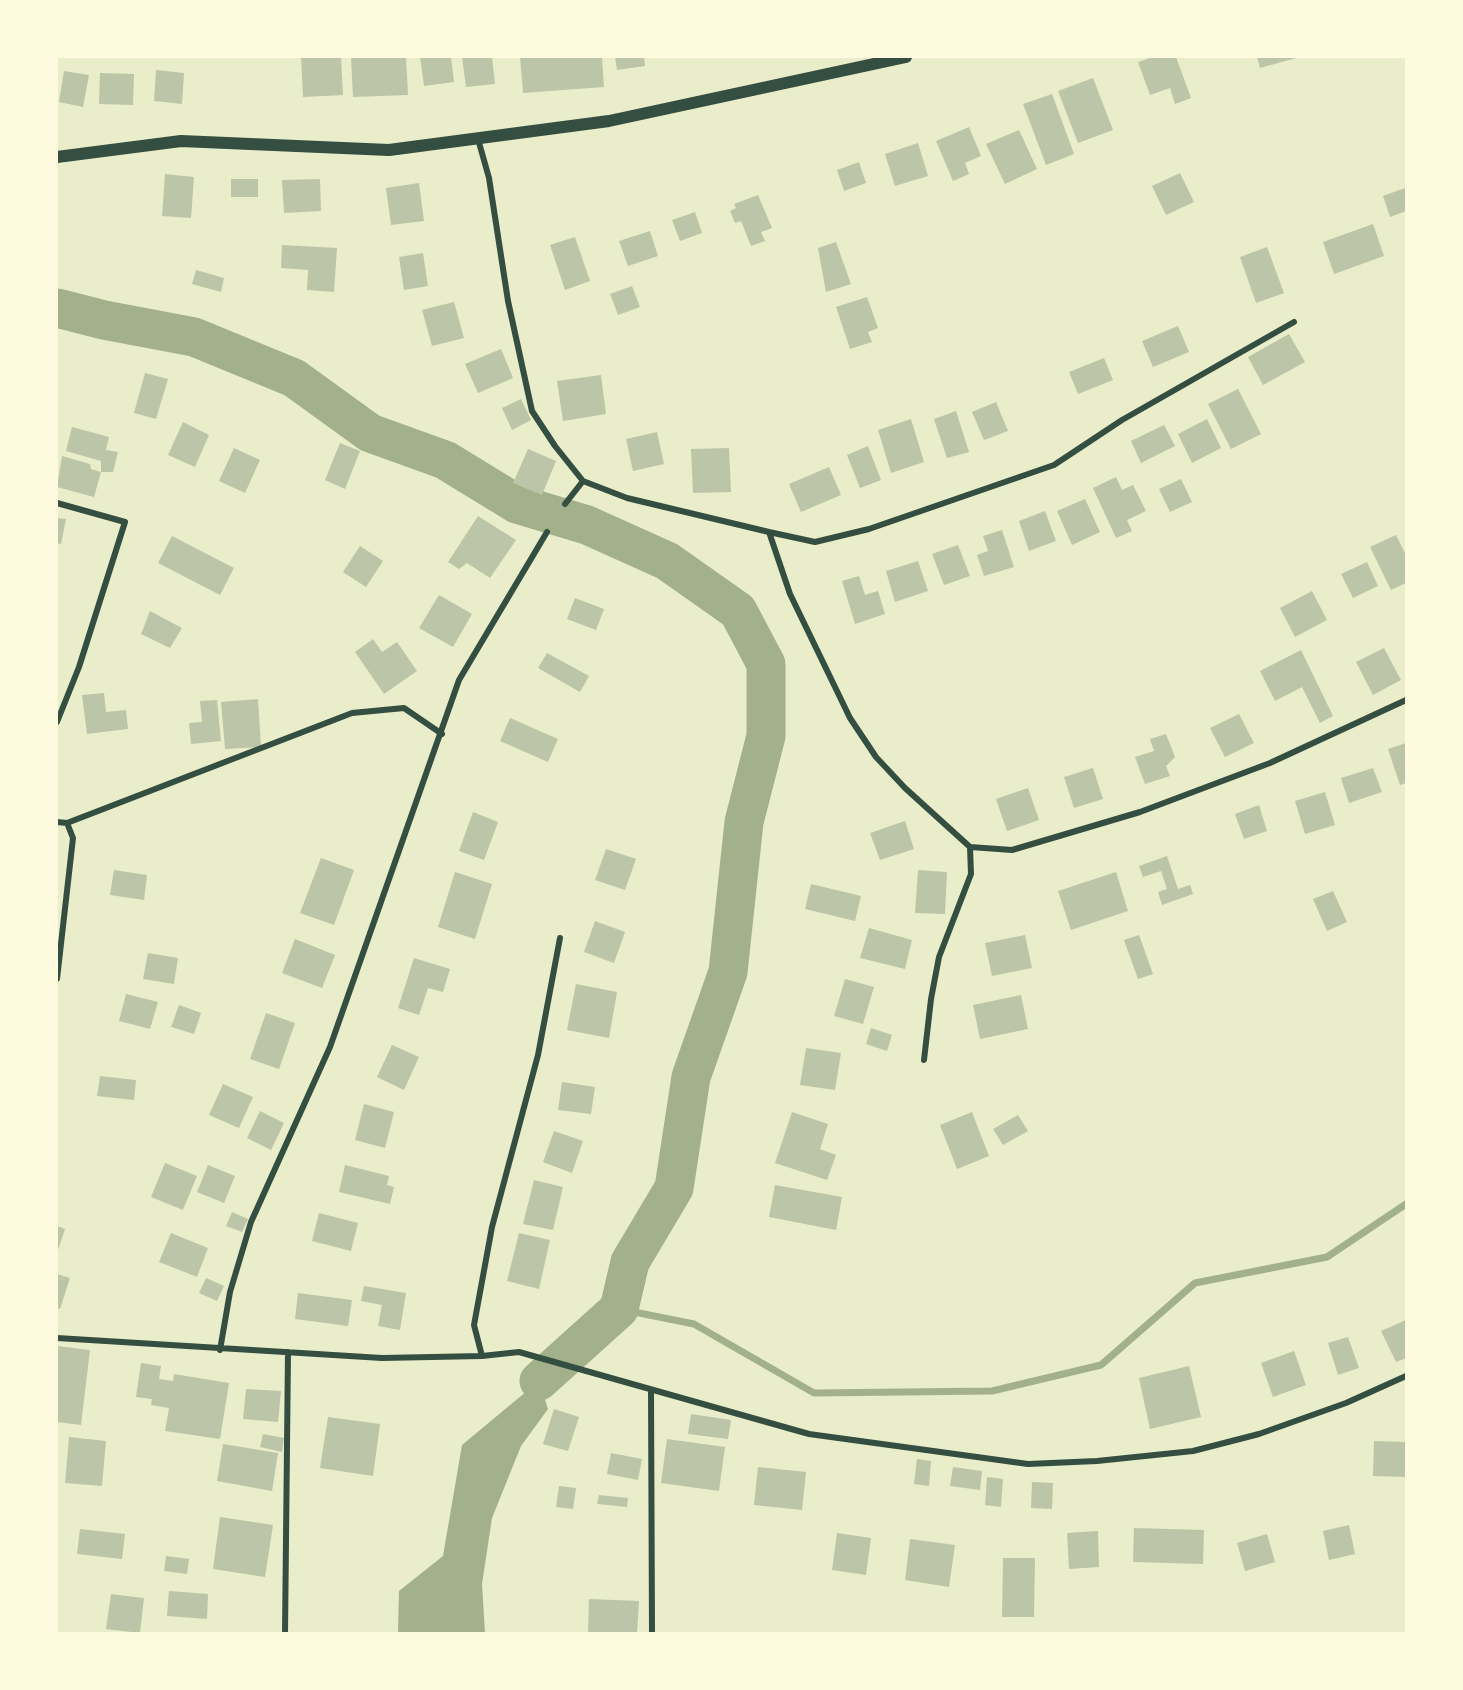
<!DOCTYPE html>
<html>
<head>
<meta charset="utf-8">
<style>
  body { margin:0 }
  #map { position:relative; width:1463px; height:1690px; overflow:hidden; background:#e9edc9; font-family:Montserrat,sans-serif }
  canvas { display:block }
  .frame { position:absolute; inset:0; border:58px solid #fefae0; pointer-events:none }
</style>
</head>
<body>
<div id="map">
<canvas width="1463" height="1690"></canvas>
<div class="frame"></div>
</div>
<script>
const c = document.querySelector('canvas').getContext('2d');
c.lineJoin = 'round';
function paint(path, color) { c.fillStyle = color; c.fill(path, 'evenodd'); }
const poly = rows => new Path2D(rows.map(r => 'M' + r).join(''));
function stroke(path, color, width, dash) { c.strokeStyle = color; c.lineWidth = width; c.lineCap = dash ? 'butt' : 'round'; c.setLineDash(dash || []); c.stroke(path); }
paint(poly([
  [539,1381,548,1409,521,1446,492,1518,482,1584,485,1633,398,1633,399,1591,443,1556,462,1445]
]), '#a3b18a');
stroke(poly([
  [619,1309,694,1324,814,1393,992,1391,1101,1365,1195,1283,1327,1257,1406,1204]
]), '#a3b18a', 7);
stroke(poly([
  [57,308,104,320,194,337,294,378,370,433,445,460,517,504,587,525,667,561,738,611,766,664,766,736,744,822,728,972,691,1077,674,1188,630,1262,619,1309,539,1381]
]), '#a3b18a', 39);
paint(poly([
  [301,57,341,57,343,95,303,97],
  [351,57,406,57,408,95,353,97],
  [420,57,451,57,454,82,424,86],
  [462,57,492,57,495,84,466,87],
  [520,57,602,57,604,87,523,93],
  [615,57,644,57,645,66,617,70],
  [1153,57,1176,57,1191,98,1175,104,1170,88,1150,95,1138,62],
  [1257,57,1296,57,1296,58,1260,68],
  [156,70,184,73,182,104,154,101],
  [64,71,89,75,83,107,59,102],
  [100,73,134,74,133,105,99,104],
  [1093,78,1113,130,1078,143,1058,91],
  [1052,94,1074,154,1046,165,1023,104],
  [969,127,981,156,965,163,969,174,953,181,936,141],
  [1019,130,1037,169,1005,184,986,144],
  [918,143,928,176,895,186,885,154],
  [859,162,866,183,844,191,837,170],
  [1180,173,1194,202,1166,215,1152,186],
  [165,174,194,177,191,218,162,216],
  [231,179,258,179,258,197,231,197],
  [320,179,321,211,284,213,282,180],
  [419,183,424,221,391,225,386,188],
  [1405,188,1406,211,1390,217,1383,196],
  [758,195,772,228,761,232,765,241,751,246,741,221,735,223,730,211,736,208,734,204],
  [695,212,702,233,680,241,672,220],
  [1373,224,1384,256,1334,274,1323,242],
  [650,231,658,256,628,266,619,241],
  [575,237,590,281,565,290,550,245],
  [836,242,851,284,826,292,818,248],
  [282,245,337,248,334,292,307,290,308,270,281,268],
  [1267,247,1284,293,1256,303,1240,257],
  [423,253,428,286,404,290,399,257],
  [196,270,224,278,221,292,192,284],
  [632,286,640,307,618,315,610,294],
  [867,297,878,328,868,332,872,342,850,349,836,307],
  [454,302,464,338,432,346,422,310],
  [1178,326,1189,352,1153,367,1142,341],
  [1289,334,1305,362,1263,385,1248,357],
  [501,349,513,378,478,393,465,364],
  [1104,358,1113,380,1078,394,1069,372],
  [145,373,168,379,156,419,134,413],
  [601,375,606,414,563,421,557,381],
  [1238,389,1261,434,1231,449,1208,404],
  [521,399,531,420,512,430,502,408],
  [996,402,1008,431,984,440,972,412],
  [956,411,969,452,947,458,934,419],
  [911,419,924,462,891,473,878,430],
  [1207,419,1221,448,1192,463,1178,434],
  [183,422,209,435,195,467,168,455],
  [1164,425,1175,446,1141,463,1131,441],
  [72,427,109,437,106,450,118,452,113,472,101,472,101,461,66,451],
  [657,432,664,464,633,471,626,439],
  [340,443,360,451,345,489,325,480],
  [868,446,881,480,860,488,847,455],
  [234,448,260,460,245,493,219,481],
  [729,448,731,492,693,493,691,449],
  [528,449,556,461,542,495,513,483],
  [62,456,90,464,91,469,101,472,94,497,57,487],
  [829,467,841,495,801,512,789,484],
  [1116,477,1122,490,1133,485,1146,511,1127,520,1132,531,1116,538,1093,488],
  [1181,479,1192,502,1170,512,1159,489],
  [1085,499,1100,532,1072,545,1057,511],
  [1045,511,1056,541,1029,551,1019,521],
  [478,516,516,540,490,578,467,563,459,569,448,562],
  [57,518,66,519,61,544,57,543],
  [1002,530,1014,567,984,576,977,555,988,551,983,536],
  [1396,535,1406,555,1406,583,1391,590,1370,547],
  [172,536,234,568,220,595,158,563],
  [958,545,970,576,944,585,932,554],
  [360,546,383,561,366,587,343,572],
  [918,561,928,591,895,602,886,571],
  [1367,562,1378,586,1353,598,1341,574],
  [859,576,865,595,878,591,885,614,855,624,842,581],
  [1312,591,1327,620,1295,637,1280,608],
  [439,595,472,614,453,647,419,628],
  [575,598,604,609,596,630,567,619],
  [150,611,182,628,170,648,141,634],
  [373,639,382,652,397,642,417,671,384,694,355,652],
  [1384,648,1401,680,1373,695,1356,662],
  [1301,650,1333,716,1320,723,1302,687,1275,701,1260,671],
  [547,653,589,676,580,692,538,668],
  [104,693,106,712,126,710,128,729,87,734,82,695],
  [258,699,261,747,225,749,221,702],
  [217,700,221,741,191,744,189,723,202,722,200,701],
  [1239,714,1254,743,1225,757,1210,728],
  [510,718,558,739,548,762,500,741],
  [1166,734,1175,757,1166,766,1170,776,1145,784,1135,757,1154,751,1150,739],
  [1406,743,1406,783,1400,785,1388,749],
  [1093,768,1103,799,1074,808,1064,777],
  [1373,768,1382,792,1349,803,1341,778],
  [1028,788,1039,820,1007,831,996,799],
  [1325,792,1335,825,1305,834,1295,801],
  [1259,805,1267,831,1244,839,1235,814],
  [473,812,498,822,484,860,459,851],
  [905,821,914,849,880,860,870,833],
  [606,849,636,859,625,890,595,880],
  [1167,856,1178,889,1190,885,1193,894,1162,905,1158,892,1167,889,1161,871,1143,877,1139,866],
  [321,858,354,870,334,925,300,913],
  [114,870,147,875,144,900,110,895],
  [918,870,947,872,945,914,915,913],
  [455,872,492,884,475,939,438,927],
  [1116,872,1128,911,1071,930,1058,891],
  [811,884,861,896,855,921,805,909],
  [1333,891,1347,922,1327,931,1313,899],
  [595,921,625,932,614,963,584,952],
  [869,928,912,940,905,969,860,958],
  [1025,935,1032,968,992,976,985,943],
  [1139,935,1153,974,1138,979,1124,940],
  [295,939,335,955,322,988,282,973],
  [148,953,178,958,174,984,143,979],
  [414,958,450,969,443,992,428,988,419,1015,398,1008],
  [845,979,874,987,863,1024,834,1016],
  [576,984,617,992,609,1038,567,1030],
  [126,994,158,1002,150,1029,119,1021],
  [1021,995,1028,1029,980,1039,973,1005],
  [179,1005,201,1013,194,1034,171,1027],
  [266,1013,295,1023,279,1069,250,1059],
  [871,1028,892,1035,887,1051,866,1044],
  [392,1045,419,1057,404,1090,377,1077],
  [806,1048,841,1053,835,1090,800,1085],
  [100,1076,136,1080,134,1100,97,1096],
  [562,1082,595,1087,591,1114,558,1110],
  [223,1084,253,1097,239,1128,209,1115],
  [364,1104,394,1112,385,1148,355,1140],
  [260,1111,284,1123,271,1150,247,1138],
  [792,1112,828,1124,820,1149,836,1155,827,1180,775,1163],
  [972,1112,989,1156,957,1169,940,1125],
  [1018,1115,1028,1131,1003,1145,993,1129],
  [554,1131,583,1141,572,1173,543,1162],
  [165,1163,197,1176,183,1210,151,1197],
  [208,1165,235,1176,224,1203,197,1192],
  [345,1165,389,1176,387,1185,394,1187,390,1204,339,1192],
  [534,1180,563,1187,553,1230,523,1224],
  [775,1185,842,1197,836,1230,769,1217],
  [232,1212,248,1219,242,1232,226,1226],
  [319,1213,358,1223,351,1251,312,1241],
  [57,1226,65,1229,57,1253],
  [171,1233,208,1248,197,1277,159,1262],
  [519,1233,550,1240,539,1289,507,1281],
  [57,1274,70,1278,60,1309,57,1308],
  [206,1278,224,1286,217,1301,199,1293],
  [364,1286,406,1293,400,1330,378,1326,382,1305,361,1301],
  [298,1293,352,1300,348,1326,295,1319],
  [1406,1320,1406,1358,1396,1362,1381,1331],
  [1348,1337,1359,1368,1338,1375,1328,1343],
  [57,1346,90,1350,81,1425,57,1422],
  [1294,1351,1306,1385,1273,1397,1261,1363],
  [141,1363,161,1366,159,1379,173,1381,174,1374,229,1383,220,1439,165,1431,169,1408,151,1405,152,1399,136,1397],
  [1189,1366,1201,1417,1150,1429,1139,1378],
  [246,1389,281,1391,278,1422,243,1419],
  [554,1409,579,1417,568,1451,543,1444],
  [691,1414,731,1420,728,1439,688,1434],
  [328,1417,380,1424,373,1476,320,1468],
  [263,1434,284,1438,282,1452,260,1447],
  [69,1437,106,1441,102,1486,65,1483],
  [667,1439,725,1447,719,1491,661,1483],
  [1374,1441,1406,1442,1406,1477,1373,1476],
  [223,1444,278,1453,272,1491,217,1481],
  [611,1453,642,1459,638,1480,607,1474],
  [917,1459,931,1461,929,1486,914,1484],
  [758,1467,806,1472,802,1510,754,1505],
  [953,1467,982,1471,980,1490,950,1486],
  [987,1477,1003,1479,1001,1507,985,1505],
  [1032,1482,1053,1483,1052,1509,1031,1508],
  [559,1486,576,1488,573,1509,556,1507],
  [599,1495,628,1498,627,1507,597,1504],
  [220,1517,273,1525,265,1577,213,1569],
  [1349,1525,1355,1554,1329,1560,1323,1531],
  [1134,1528,1204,1530,1203,1564,1133,1562],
  [80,1529,125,1534,122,1559,77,1554],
  [1098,1531,1099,1567,1069,1569,1067,1533],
  [837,1533,871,1538,866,1575,832,1570],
  [1267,1534,1275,1562,1245,1571,1237,1543],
  [910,1539,955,1545,949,1587,905,1580],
  [166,1556,189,1559,187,1574,164,1571],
  [1003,1558,1035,1558,1034,1617,1002,1617],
  [169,1591,208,1594,207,1619,167,1616],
  [111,1594,144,1598,140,1633,106,1629],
  [589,1599,639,1601,637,1633,588,1633]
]), '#bcc5a7');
stroke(poly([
  [478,139,489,178,508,301,532,411,555,446,583,481,627,498,769,532,790,594,850,718,876,757,905,788,970,847,971,874,939,957,931,999,924,1060],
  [57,503,125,522,79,667,57,722],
  [565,504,583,481],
  [769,532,815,542,869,529,1054,465,1122,420,1294,322],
  [57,822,67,823,352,713,404,708,442,734],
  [970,847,1012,850,1140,812,1270,763,1406,700],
  [57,979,73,838,67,823],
  [57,1338,382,1358,482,1356,519,1352,809,1434,1028,1464,1097,1461,1193,1451,1259,1434,1346,1403,1406,1376],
  [220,1350,230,1292,251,1222,330,1047,459,680,547,532],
  [482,1356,474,1325,492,1227,538,1055,560,938],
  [651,1390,652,1633],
  [285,1633,288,1352]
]), '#344e41', 6);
stroke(poly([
  [57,157,181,141,389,150,609,121,906,57]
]), '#344e41', 12);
</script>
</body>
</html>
